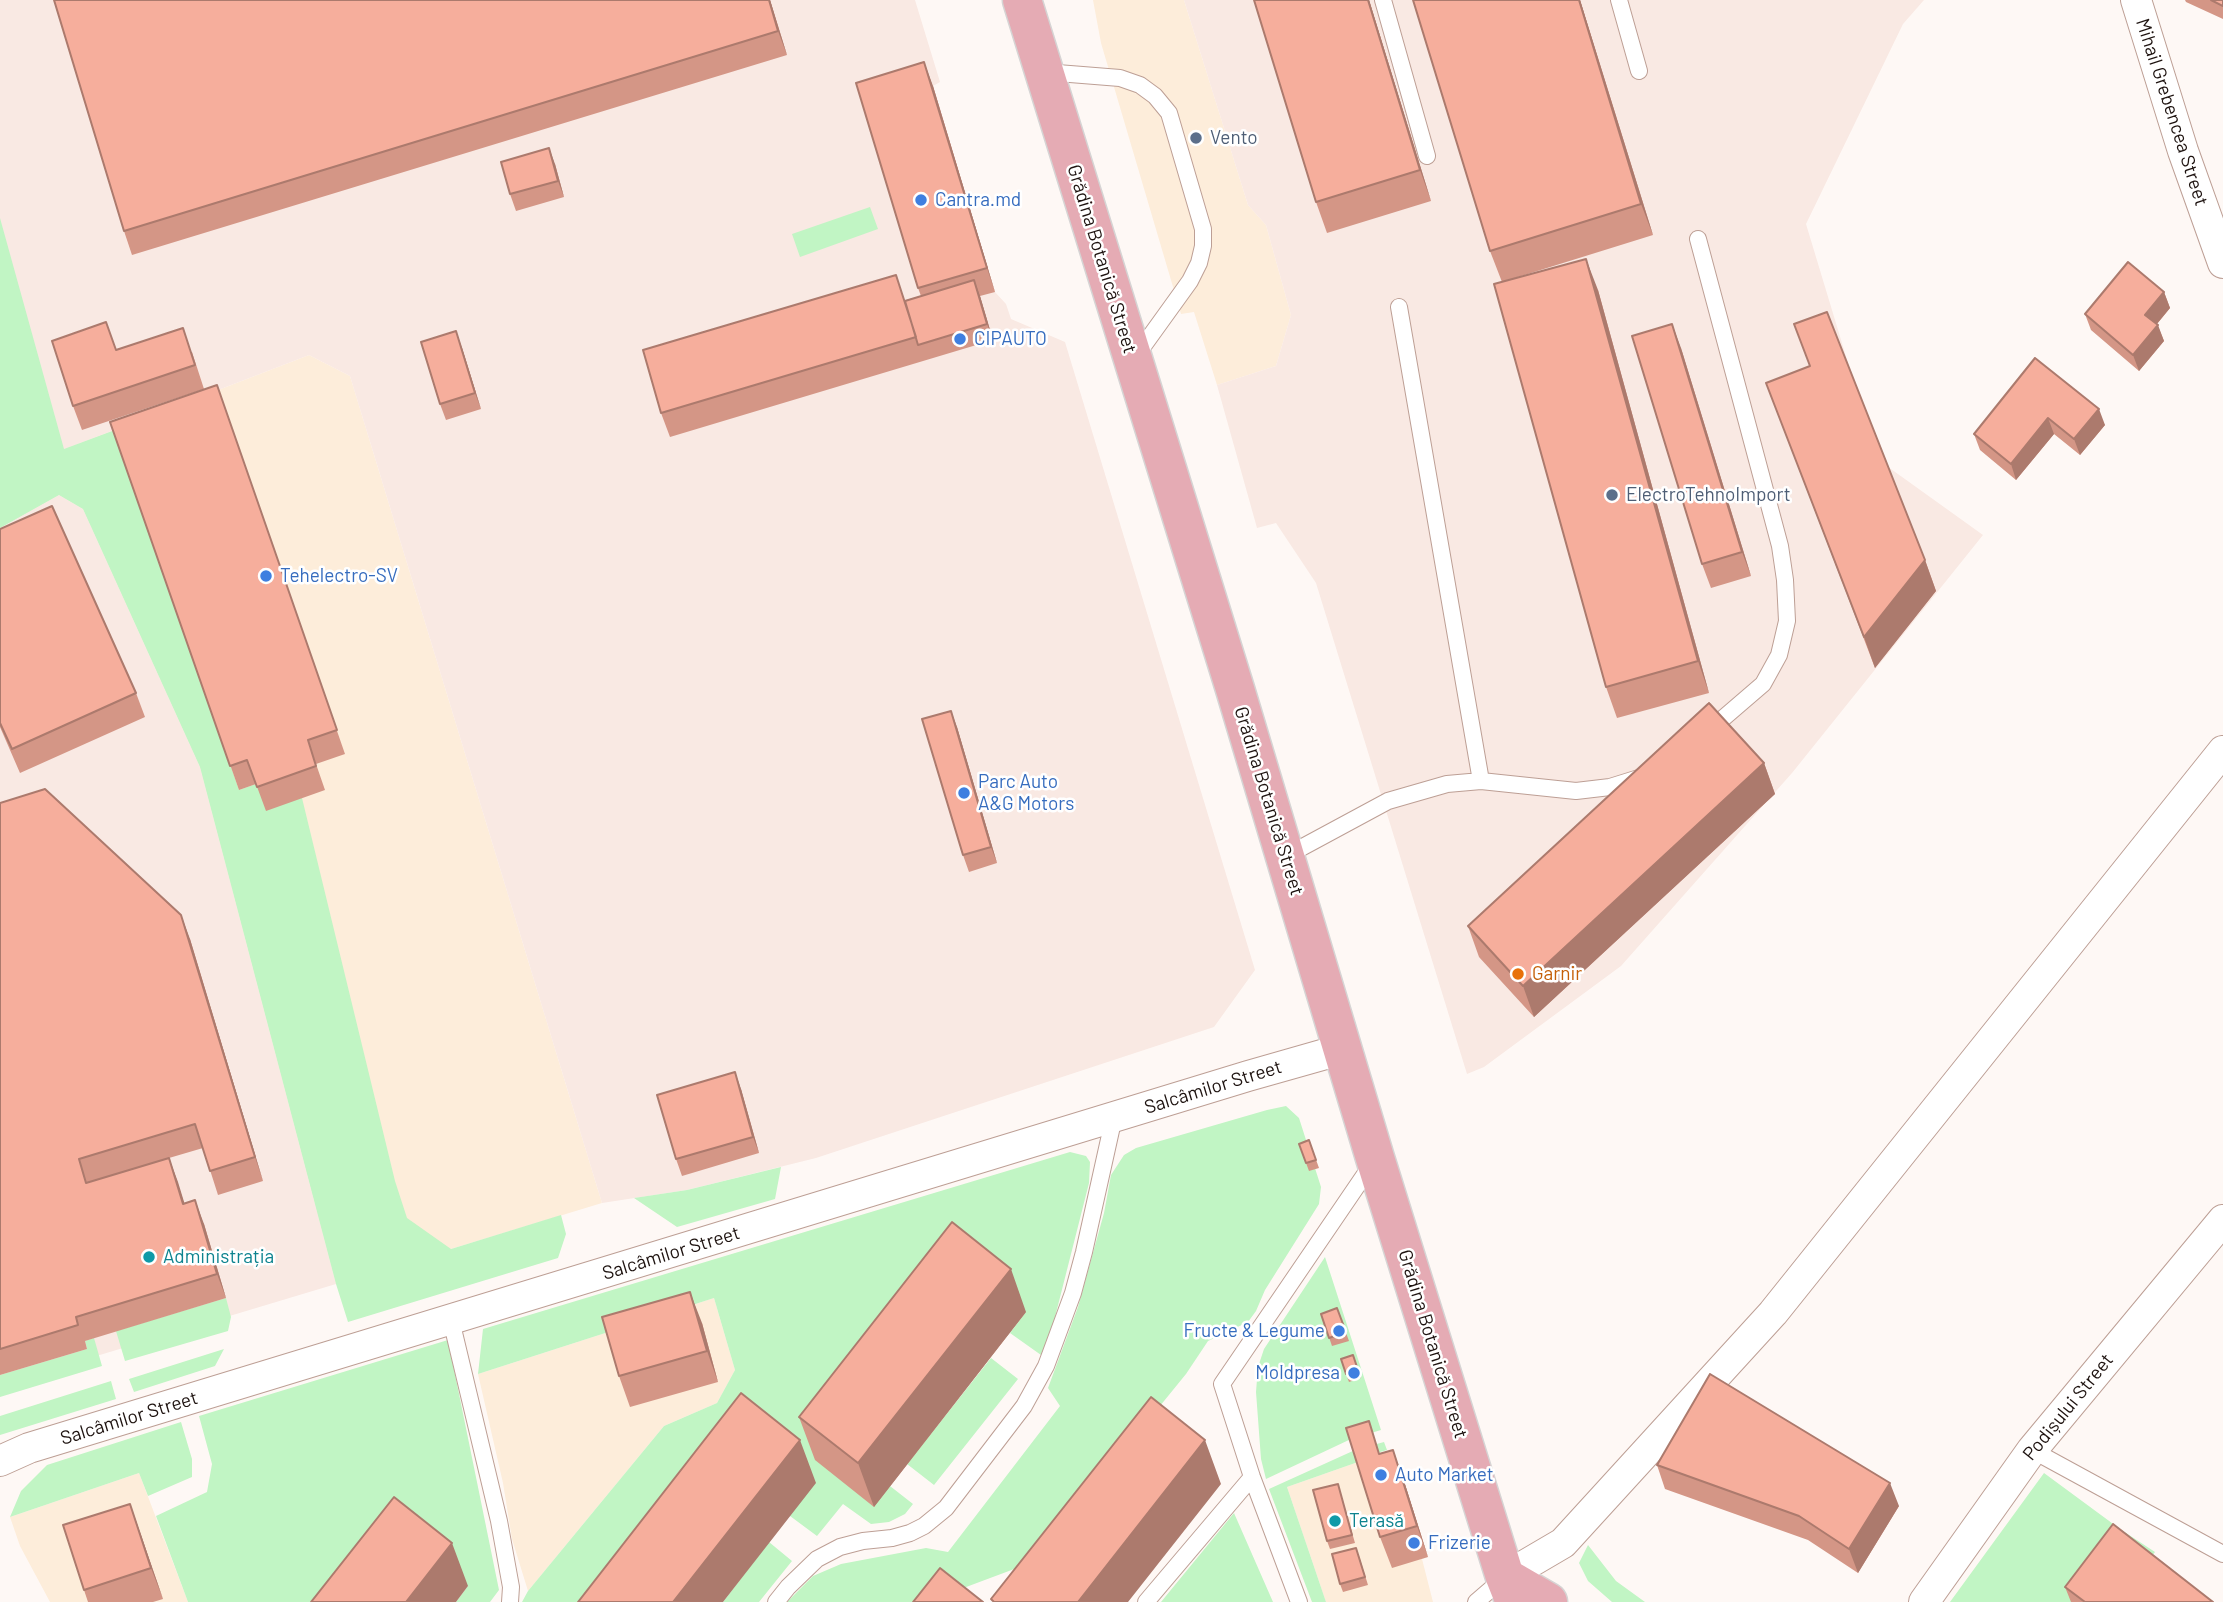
<!DOCTYPE html>
<html>
<head>
<meta charset="utf-8">
<style>
  body { margin:0 }
  canvas { display:block; background:#fef8f5 }
</style>
</head>
<body>
<canvas width="2223" height="1602"></canvas>
<script>
const c = document.querySelector('canvas').getContext('2d');
c.lineJoin = 'round';
function paint(path, color) { c.fillStyle = color; c.fill(path, 'evenodd'); }
const poly = rows => new Path2D(rows.map(r => 'M' + r).join(''));
function stroke(path, color, width, dash) { c.strokeStyle = color; c.lineWidth = width; c.lineCap = dash ? 'butt' : 'round'; c.setLineDash(dash || []); c.stroke(path); }
function label(font, color, halo, rows, align = 'center') {
  c.font = font + ' Barlow,sans-serif'; c.lineWidth = 5; c.setLineDash([]); c.textBaseline = 'middle'; c.strokeStyle = halo; c.fillStyle = color; for (const [text, x, y, turn = 0] of rows) {
    c.save(); c.translate(x, y); c.rotate((+turn || 0) * Math.PI / 180); c.textAlign = isNaN(turn) ? turn : align; if (halo) c.strokeText(text, 0, 0); c.fillText(text, 0, 0); c.restore();
  }
}
paint(poly([
  [1093,0,1184,0,1248,205,1266,225,1291,315,1276,366,1217,385,1194,312,1181,314,1101,43],
  [309,355,350,376,602,1203,336,1284,200,767,83,509,59,495,0,528,0,474],
  [714,1298,735,1370,717,1403,664,1426,528,1591,512,1539,503,1483,478,1374],
  [1358,1462,1390,1484,1404,1481,1428,1557,1422,1559,1433,1602,1326,1602,1287,1487],
  [139,1473,188,1602,50,1602,20,1546,10,1517]
]), '#fdedda');
paint(poly([
  [0,0,915,0,940,82,933,86,995,292,1006,304,1011,319,1065,342,1255,970,1214,1027,816,1158,687,1190,602,1203,350,376,309,355,0,474],
  [1184,0,1924,0,1903,24,1806,224,1877,459,1983,535,1792,773,1621,966,1484,1067,1467,1074,1316,583,1276,523,1257,528,1217,385,1276,366,1291,315,1266,225,1248,205],
  [59,495,83,509,200,767,336,1284,0,1385,0,528]
]), '#f9e9e3');
paint(poly([
  [870,207,878,229,800,257,792,234],
  [0,218,64,449,115,430,239,790,256,784,302,798,395,1181,407,1218,451,1249,561,1215,566,1234,558,1258,348,1322,336,1284,200,767,83,509,59,495,0,528],
  [1286,1106,1299,1118,1321,1187,1319,1204,1265,1290,1256,1311,1248,1322,1208,1341,1186,1374,1033,1562,926,1602,787,1602,813,1576,841,1564,926,1548,948,1552,1060,1406,1048,1388,1078,1307,1104,1213,1111,1175,1124,1155,1136,1148,1267,1110],
  [1070,1152,1086,1156,1090,1162,1089,1183,1053,1325,1041,1355,1010,1333,1026,1312,873,1506,890,1486,913,1504,905,1514,889,1522,871,1524,843,1504,817,1536,790,1516,627,1602,522,1602,528,1591,664,1426,717,1403,735,1370,714,1298,478,1374,483,1329],
  [781,1167,775,1199,677,1227,634,1198,687,1190],
  [1325,1257,1381,1430,1351,1439,1266,1479,1261,1459,1256,1392,1258,1367,1264,1349],
  [226,1298,231,1317,228,1331,125,1361,116,1331],
  [94,1338,102,1366,0,1397,0,1375,87,1349,85,1341],
  [448,1340,499,1590,490,1602,456,1602,468,1586,361,1602,188,1602,156,1516,207,1492,212,1464,199,1416],
  [224,1349,215,1366,134,1392,129,1379],
  [991,1358,1018,1379,934,1485,907,1464],
  [111,1381,116,1399,0,1435,0,1416],
  [181,1422,192,1459,192,1477,148,1496,139,1473,10,1517,21,1491,47,1465],
  [1384,1442,1387,1450,1357,1459,1358,1462,1287,1487,1326,1602,1312,1602,1269,1489,1355,1450],
  [2044,1473,2120,1529,2155,1552,2117,1602,1950,1602],
  [1234,1513,1273,1602,1161,1602,1170,1591],
  [769,1542,792,1561,759,1602,723,1602],
  [1588,1545,1616,1581,1645,1602,1612,1602,1588,1581,1579,1563]
]), '#c1f5c4');
const service = poly([
  [1383,0,1427,156],
  [1619,0,1639,71],
  [1045,72,1120,78,1140,85,1155,96,1169,113,1203,229,1203,246,1199,263,1190,281,1136,356],
  [1698,239,1780,546,1785,580,1787,621,1779,655,1763,684,1706,733],
  [1399,307,1481,781],
  [1286,856,1388,801,1447,784,1481,781,1576,791,1610,787,1642,777],
  [451,1320,499,1521,511,1587,510,1602],
  [2032,1450,2223,1554],
  [776,1602,788,1587,817,1559,840,1547,863,1541,892,1538,910,1533,924,1526,946,1508,1024,1406,1046,1366,1073,1293,1084,1252,1114,1117],
  [1146,1602,1252,1477],
  [1299,1602,1252,1477,1222,1384,1372,1164],
  [1476,1602,1505,1577]
]);
const minor = poly([
  [2136,0,2183,151,2223,263],
  [0,1461,29,1448,1248,1076,1343,1049],
  [1505,1577,1563,1543,1773,1313,2223,751],
  [1924,1602,2032,1450,2223,1220]
]);
const primary = poly([
  [1022,0,1235,689,1375,1158,1505,1577,1515,1602],
  [1505,1577,1548,1602]
]);
stroke(service, '#bd9f95', 18);
stroke(minor, '#bd9f95', 32);
stroke(primary, '#d6d4d4', 41);
stroke(service, '#fff', 16);
stroke(minor, '#fff', 30);
stroke(primary, '#e5abb4', 38);
paint(poly([
  [54,0,770,0,787,55,132,255,124,231],
  [1254,0,1369,0,1431,201,1327,233,1316,202],
  [1580,0,1653,235,1502,282,1490,251],
  [2185,0,2223,0,2223,19,2186,2],
  [933,86,995,292,980,296,993,340,670,437,661,413,906,300,921,296,918,288],
  [555,164,564,197,516,211,510,194],
  [1598,290,1709,693,1617,718,1606,687],
  [2164,292,2170,308,2157,324,2164,341,2139,371,2091,330,2085,314],
  [462,348,481,409,446,420,440,404],
  [1681,348,1751,576,1711,588,1702,564],
  [116,350,192,352,204,389,82,430,73,406],
  [2035,358,2105,425,2080,455,2054,434,2016,480,1980,450,1974,434],
  [1766,383,1925,560,1936,591,1875,668],
  [217,385,345,754,316,764,325,790,266,811,256,784,239,790,110,422],
  [0,529,136,693,145,717,20,773,0,727],
  [957,727,997,863,969,872,963,855],
  [1764,763,1775,794,1534,1017,1479,957,1468,926],
  [0,803,190,939,263,1181,218,1195,203,1148,169,1158,184,1203,204,1224,226,1298,85,1341,87,1349,0,1375],
  [741,1089,759,1153,682,1176,676,1159],
  [1309,1140,1319,1168,1309,1171,1299,1144],
  [1337,1308,1349,1341,1332,1346,1321,1314],
  [1026,1312,874,1507,815,1460,799,1417],
  [702,1323,718,1382,630,1407,619,1376],
  [1353,1355,1361,1378,1349,1382,1346,1374],
  [1381,1453,1404,1481,1428,1557,1392,1568,1380,1537],
  [1657,1465,1899,1506,1858,1573,1808,1540,1665,1489],
  [1338,1484,1355,1543,1330,1549,1327,1541],
  [130,1504,163,1599,153,1602,88,1602,84,1590],
  [1359,1556,1368,1585,1343,1592,1340,1584],
  [2065,1587,2213,1602,2071,1602]
]), '#d49686');
paint(poly([
  [769,0,770,0,787,55,778,31],
  [1368,0,1369,0,1431,201,1420,170],
  [1579,0,1580,0,1653,235,1641,204],
  [924,62,933,86,995,292,987,268],
  [549,148,555,164,564,197,558,181],
  [1586,259,1598,290,1709,693,1698,661],
  [974,280,980,296,993,340,987,324],
  [2164,292,2170,308,2151,331,2145,315],
  [1672,324,1681,348,1751,576,1742,552],
  [2158,325,2164,341,2139,371,2133,355],
  [456,331,462,348,481,409,475,393],
  [2099,409,2105,425,2080,455,2074,439],
  [2048,418,2054,434,2016,480,2011,464],
  [1925,560,1936,591,1875,668,1864,637],
  [951,711,957,727,997,863,991,847],
  [1764,763,1775,794,1534,1017,1523,986],
  [181,915,190,939,263,1181,255,1157],
  [735,1072,741,1089,759,1153,753,1137],
  [169,1158,178,1182,192,1228,183,1204],
  [195,1200,204,1224,226,1298,217,1274],
  [1011,1269,1026,1312,874,1507,858,1463],
  [690,1292,702,1323,718,1382,707,1351],
  [800,1440,816,1483,723,1602,673,1602],
  [1205,1440,1221,1484,1128,1602,1078,1602],
  [1393,1450,1404,1481,1428,1557,1417,1526],
  [1890,1483,1899,1506,1858,1573,1849,1549],
  [130,1504,141,1535,163,1599,151,1568],
  [452,1543,468,1586,456,1602,406,1602]
]), '#ac7a6d');
const building = poly([
  [54,0,769,0,778,31,124,231,54,0],
  [1254,0,1368,0,1420,170,1316,202,1254,0],
  [1413,0,1579,0,1641,204,1490,251,1413,0],
  [2211,0,2223,0,2223,6,2211,0],
  [924,62,987,268,918,288,856,83,924,62],
  [549,148,558,181,510,194,501,162,549,148],
  [1586,259,1698,661,1606,687,1494,284,1586,259],
  [2128,262,2164,292,2145,315,2158,325,2133,355,2085,314,2128,262],
  [896,275,916,337,661,413,643,350,896,275],
  [974,280,987,324,918,345,905,301,974,280],
  [1827,312,1925,560,1864,637,1766,383,1810,366,1794,324,1827,312],
  [106,322,116,350,183,328,195,365,73,406,52,341,106,322],
  [1672,324,1742,552,1702,564,1632,336,1672,324],
  [456,331,475,393,440,404,421,342,456,331],
  [2035,358,2099,409,2074,439,2048,418,2011,464,1974,434,2035,358],
  [217,385,337,730,308,740,316,766,257,787,247,760,230,766,110,422,217,385],
  [52,506,136,693,12,749,0,723,0,529,52,506],
  [1709,703,1764,763,1523,986,1468,926,1709,703],
  [951,711,991,847,963,855,922,719,951,711],
  [45,789,181,915,255,1157,210,1171,195,1124,79,1159,86,1183,169,1158,183,1204,195,1200,217,1274,76,1317,78,1325,0,1349,0,803,45,789],
  [735,1072,753,1137,676,1159,657,1095,735,1072],
  [1309,1140,1316,1160,1306,1163,1299,1144,1309,1140],
  [952,1222,1011,1269,858,1463,799,1417,952,1222],
  [690,1292,707,1351,619,1376,602,1317,690,1292],
  [1337,1308,1346,1332,1329,1338,1321,1314,1337,1308],
  [1353,1355,1358,1370,1346,1374,1341,1359,1353,1355],
  [1710,1374,1890,1483,1849,1549,1799,1516,1657,1465,1710,1374],
  [741,1393,800,1440,673,1602,578,1602,741,1393],
  [1151,1397,1205,1440,1078,1602,994,1602,991,1599,1151,1397],
  [1369,1421,1379,1454,1393,1450,1417,1526,1380,1537,1346,1428,1369,1421],
  [1338,1484,1352,1535,1327,1541,1313,1490,1338,1484],
  [394,1497,452,1543,406,1602,311,1602,394,1497],
  [130,1504,151,1568,84,1590,63,1525,130,1504],
  [2113,1524,2213,1602,2085,1602,2065,1587,2113,1524],
  [1356,1548,1365,1577,1340,1584,1332,1554,1356,1548],
  [940,1568,983,1602,913,1602,940,1568]
]);
paint(building, '#f6ae9c');
stroke(building, '#ac7a6d', 2);
for (const [x, y, r, color] of [
  [1196,138,7,"#5c6f8a"],
  [921,200,7,"#3f7fe0"],
  [960,339,7,"#3f7fe0"],
  [1612,495,7,"#5c6f8a"],
  [266,576,7,"#3f7fe0"],
  [964,793,7,"#3f7fe0"],
  [1518,974,7,"#e8710a"],
  [149,1257,7,"#0f9aa8"],
  [1339,1331,7,"#3f7fe0"],
  [1354,1373,7,"#3f7fe0"],
  [1381,1475,7,"#3f7fe0"],
  [1335,1521,7,"#0f9aa8"],
  [1414,1543,7,"#3f7fe0"]
]) { const dot = new Path2D(); dot.arc(x, y, r, 0, 2 * Math.PI); c.fillStyle = color; c.fill(dot); stroke(dot, '#fff', 2.5); }
label('19px', '#1d120f', '#fff', [
  ["Mihail Grebencea Street",2172,112,72],
  ["Grădina Botanică Street",1102,259,73],
  ["Grădina Botanică Street",1269,801,73],
  ["Salcâmilor Street",1213,1087,-17],
  ["Salcâmilor Street",671,1253,-17],
  ["Grădina Botanică Street",1433,1344,73],
  ["Podișului Street",2068,1407,-51],
  ["Salcâmilor Street",129,1418,-17]
]);
label('19px', '#4e5e75', '#fff', [
  ["Vento",1210,138],
  ["ElectroTehnoImport",1626,495]
], 'left');
label('19px', '#366cbe', '#fff', [
  ["Cantra.md",935,200],
  ["CIPAUTO",974,339],
  ["Tehelectro-SV",280,576],
  ["Parc Auto",978,782],
  ["A&G Motors",978,804],
  ["Fructe & Legume",1325,1331,"right"],
  ["Moldpresa",1340,1373,"right"],
  ["Auto Market",1395,1475],
  ["Frizerie",1428,1543]
], 'left');
label('19px', '#c56008', '#fff', [
  ["Garnir",1532,974]
], 'left');
label('19px', '#0d838f', '#fff', [
  ["Administrația",163,1257],
  ["Terasă",1349,1521]
], 'left');
</script>
</body>
</html>
